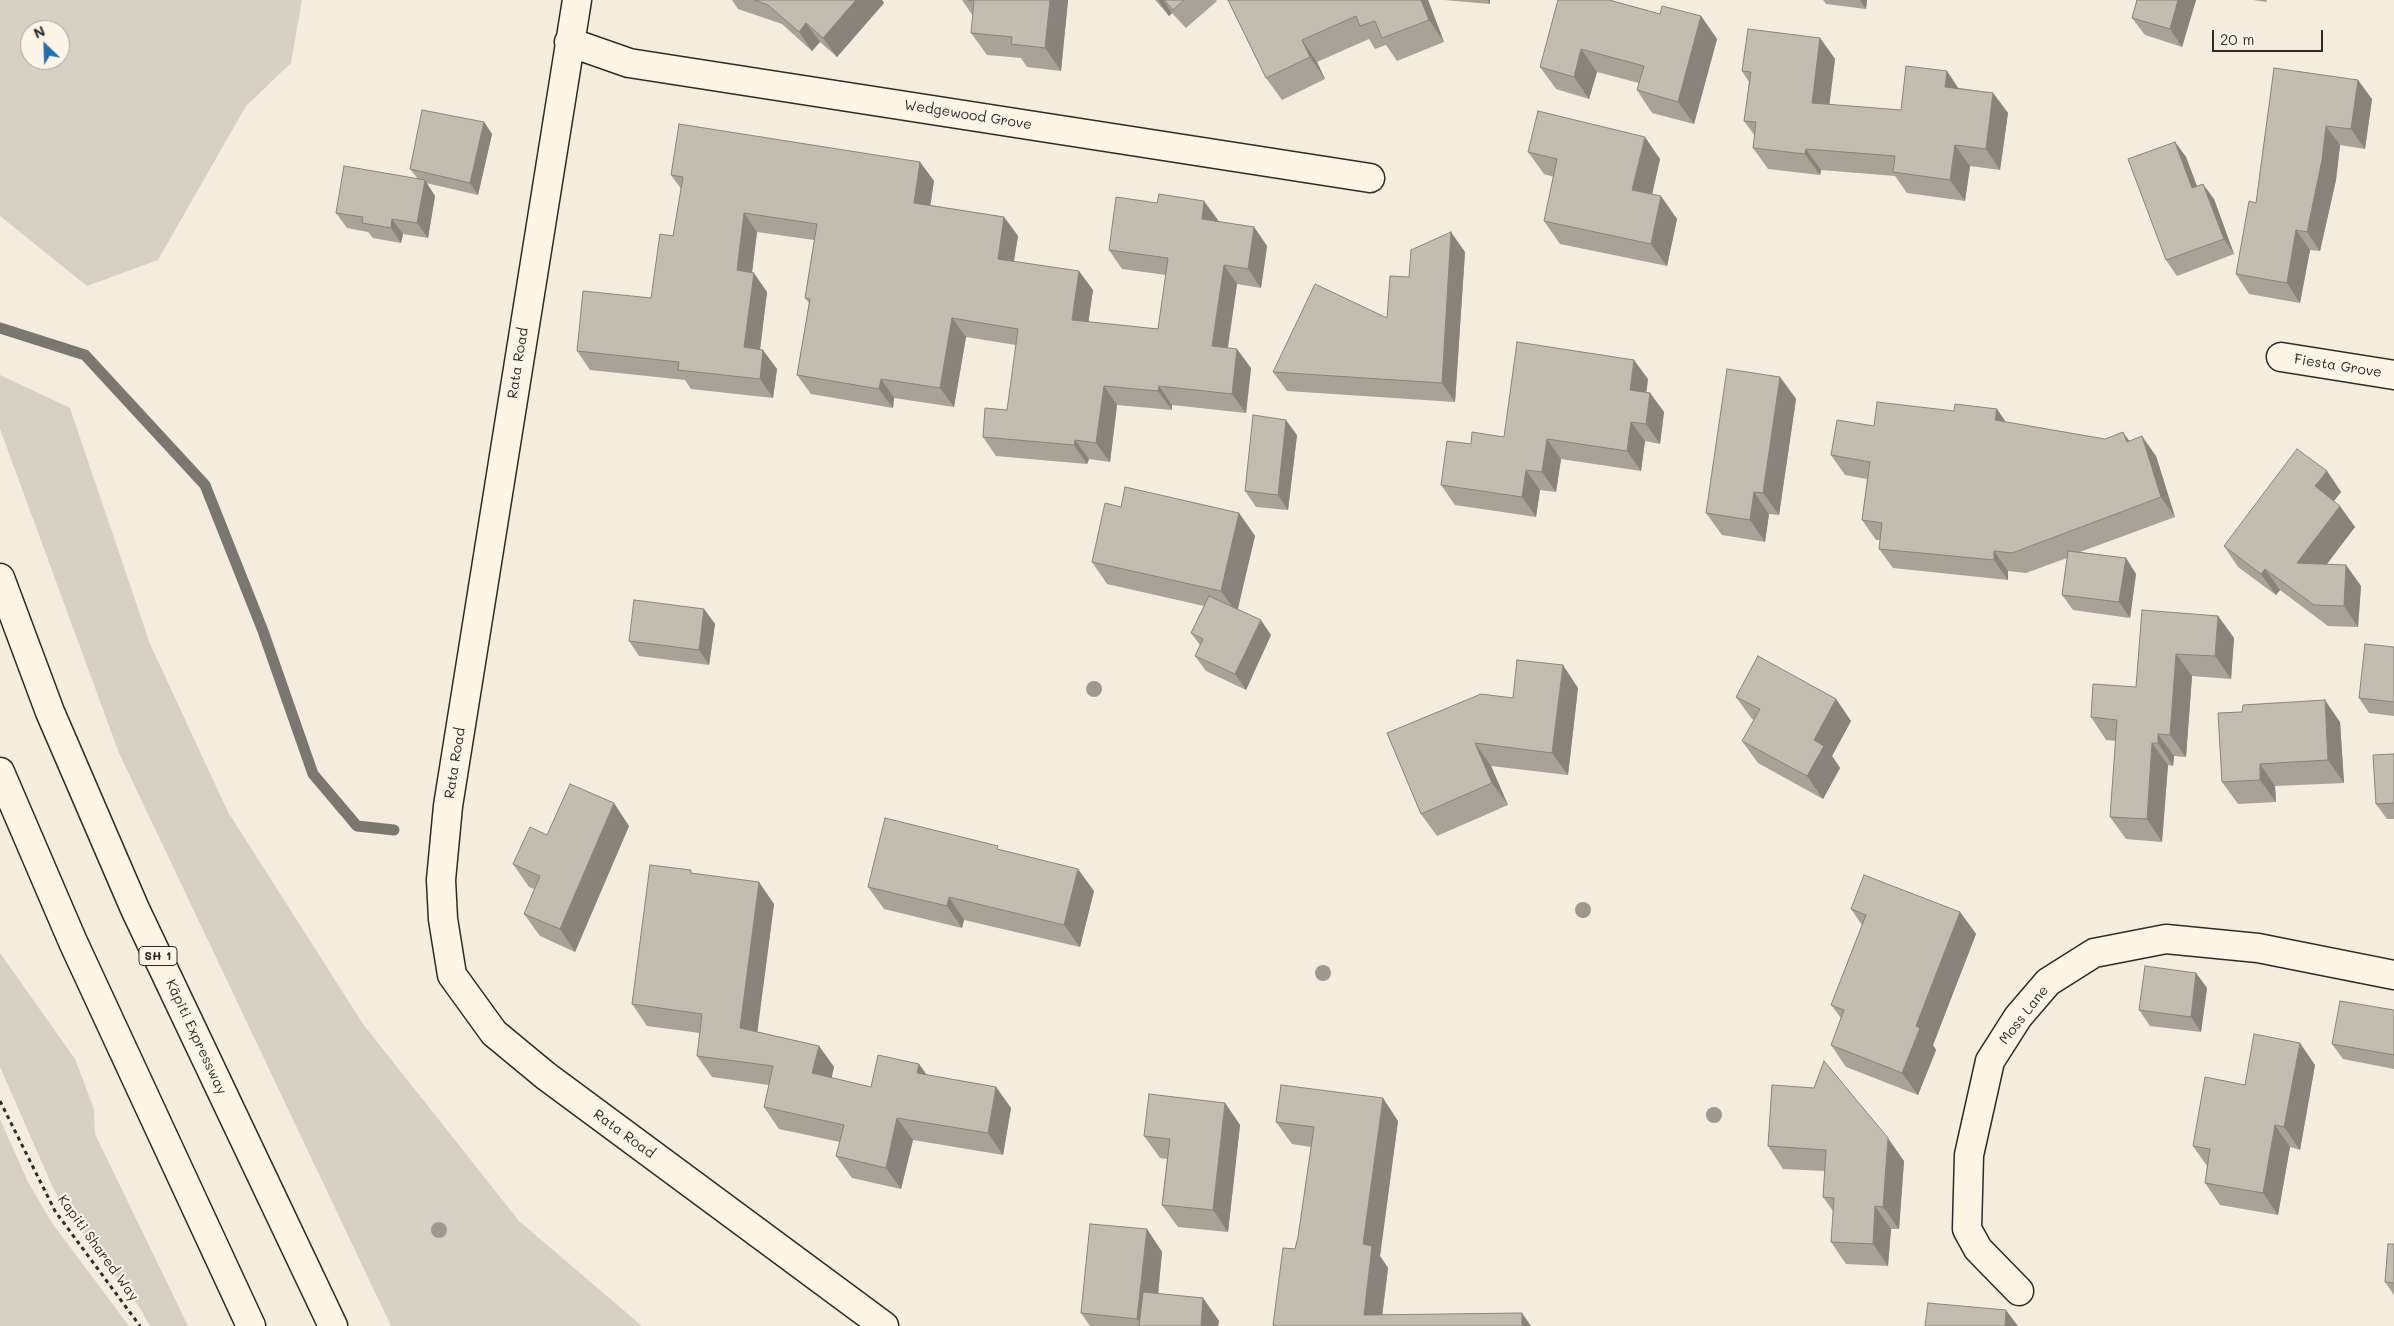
<!DOCTYPE html>
<html>
<head>
<meta charset="utf-8">
<style>
  body { margin:0 }
  #map { position:relative; width:2394px; height:1326px; overflow:hidden; background:#f4edde; font-family:Mali,sans-serif }
  canvas { display:block }
  .north { position:absolute; left:20px; top:20px; width:50px; height:50px; box-sizing:border-box; background:#fcf5e5; border:1px solid #a8a49b; border-radius:50%; rotate:336deg; font-size:14px; font-weight:700; line-height:20px; text-align:center; color:#2b2b2b }
  .north::after { content:''; display:block; margin:auto; width:18px; height:22px; background:#1f6fb2; clip-path:polygon(50% 0,100% 100%,50% 72%,0 100%) }
  .scale { position:absolute; left:2212px; top:30px; width:111px; height:22px; box-sizing:border-box; border:2px solid #2b2b2b; border-top:0; padding-left:6px; font-size:15px; line-height:18px; white-space:nowrap; color:#2b2b2b; -webkit-text-stroke:4px #fcf5e5; paint-order:stroke }
</style>
</head>
<body>
<div id="map">
<canvas width="2394" height="1326"></canvas>
<div class="north">N</div>
<div class="scale">20 m</div>
</div>
<script>
const c = document.querySelector('canvas').getContext('2d');
c.lineJoin = 'round';
function paint(path, color) { c.fillStyle = color; c.fill(path, 'evenodd'); }
const poly = rows => new Path2D(rows.map(r => 'M' + r).join(''));
function stroke(path, color, width, dash) { c.strokeStyle = color; c.lineWidth = width; c.lineCap = dash ? 'butt' : 'round'; c.setLineDash(dash || []); c.stroke(path); }
function label(font, color, halo, rows, align = 'center') {
  c.font = font + ' Mali,sans-serif'; c.lineWidth = 4.5; c.setLineDash([]); c.textBaseline = 'middle'; c.strokeStyle = halo; c.fillStyle = color; for (const [text, x, y, turn = 0] of rows) {
    c.save(); c.translate(x, y); c.rotate((+turn || 0) * Math.PI / 180); c.textAlign = isNaN(turn) ? turn : align; if (halo) c.strokeText(text, 0, 0); c.fillText(text, 0, 0); c.restore();
  }
}
paint(poly([
  [0,0,302,0,291,63,246,106,158,260,87,286,0,216],
  [30,30,60,30,60,60,30,60],
  [0,375,70,408,150,644,228,812,363,1024,519,1221,642,1326,391,1326,119,753,0,429],
  [0,953,75,1059,94,1109,95,1134,188,1326,150,1326,138,1305,84,1235,54,1190,0,1067],
  [0,1119,28,1182,52,1223,129,1326,0,1326]
]), '#d6d1c4');
stroke(poly([
  [0,328,85,355,205,485,263,631,313,774,357,826,394,830]
]), '#7a7771', 11);
const street = poly([
  [577,0,448,806,441,880,443,919,452,975,494,1033,546,1076,884,1326],
  [569,42,629,63,1370,178],
  [2281,357,2394,375],
  [2019,1291,1978,1249,1967,1229,1969,1155,1990,1061,2018,1017,2048,982,2094,953,2166,939,2258,948,2394,975]
]);
const highway = poly([
  [0,578,50,712,135,909,333,1326],
  [0,772,73,942,251,1326]
]);
stroke(street, '#2b2b2b', 31);
stroke(highway, '#2b2b2b', 31);
stroke(poly([
  [0,1101,55,1211,140,1326]
]), '#2b2b2b', 3, [4, 4]);
stroke(street, '#fcf5e5', 28);
stroke(highway, '#fcf5e5', 28);
c.fillStyle = '#9d9990';
for (const [x, y] of [
  [1094,689],
  [1583,910],
  [1323,973],
  [1714,1115],
  [439,1230]
]) { c.beginPath(); c.arc(x, y, 8, 0, 2 * Math.PI); c.fill(); }
paint(poly([
  [732,0,882,0,884,3,837,57,820,42,812,51,782,24,738,9],
  [962,0,1068,0,1061,71,1027,67,1021,58,987,55,971,33,973,16],
  [1155,0,1216,0,1217,1,1186,28,1172,13,1169,16],
  [1228,0,1428,0,1444,42,1397,61,1386,45,1375,49,1369,39,1317,62,1325,79,1282,100,1266,78],
  [1444,0,1490,0,1490,4],
  [1823,0,1867,0,1866,9,1826,4],
  [2137,0,2196,0,2182,47,2145,35,2132,18],
  [2253,0,2267,0,2266,2],
  [1617,2,1660,14,1701,16,1717,39,1694,124,1652,113,1637,90,1639,83,1597,72,1589,99,1556,89,1540,67],
  [1820,38,1835,59,1829,105,1901,110,1959,88,1993,93,2008,113,2000,170,1970,166,1965,201,1907,193,1895,176,1821,170,1820,175,1768,169,1753,148,1755,136,1744,121,1749,82,1742,71],
  [2274,68,2372,99,2365,149,2340,145,2336,180,2320,251,2310,250,2300,303,2249,294,2236,274,2256,203],
  [484,122,492,134,478,195,426,183,435,196,428,238,403,234,401,243,373,238,368,232,347,228,336,213,418,179,410,169],
  [2175,142,2186,157,2197,186,2214,199,2234,254,2177,276,2166,260],
  [1528,152,1660,159,1652,194,1677,219,1667,266,1560,244,1544,221,1554,177,1544,174],
  [920,162,934,181,930,205,1004,217,1018,236,1014,261,1093,290,1088,322,1158,329,1166,275,1122,269,1109,250,1218,220,1217,221,1254,227,1267,246,1261,288,1237,284,1228,348,1251,368,1246,413,1172,405,1172,410,1117,405,1110,462,1089,459,1087,464,996,456,983,437,1007,410,1016,345,966,337,954,407,894,398,893,408,811,394,797,375,809,303,805,298,814,240,757,232,752,272,767,292,760,349,777,369,773,398,691,389,685,380,590,370,577,351,651,298,673,236,681,189,671,175],
  [1465,252,1455,402,1287,391,1273,372,1387,318,1409,277],
  [1780,377,1796,399,1779,515,1769,514,1765,542,1722,535,1706,513],
  [1648,379,1646,392,1650,393,1664,412,1660,444,1645,441,1641,471,1561,459,1556,492,1540,490,1536,517,1455,505,1441,485,1504,437],
  [1997,409,2006,422,2105,439,2129,441,2156,456,2175,517,2080,552,2126,558,2136,574,2130,618,2073,610,2062,595,2067,558,2026,573,2008,571,2008,580,1893,568,1879,549,1880,540,1876,540,1862,520,1867,479,1845,475,1831,455,1874,426,1954,411],
  [1297,435,1288,510,1256,507,1245,491],
  [2327,471,2341,492,2334,501,2355,527,2326,564,2346,565,2361,586,2358,627,2328,626,2280,590,2276,595,2238,567,2224,546],
  [1121,507,1239,513,1255,536,1237,609,1271,635,1246,690,1206,671,1195,656,1200,645,1191,633,1204,606,1107,584,1092,562],
  [704,609,715,624,709,665,639,656,629,641],
  [2218,616,2234,638,2231,679,2192,676,2186,757,2174,756,2173,766,2168,765,2162,842,2126,839,2110,817,2116,741,2106,740,2091,717,2136,687],
  [2394,647,2394,716,2369,713,2359,698],
  [1578,688,1568,775,1491,766,1508,805,1437,836,1421,814,1387,733,1513,698],
  [1736,697,1836,699,1851,721,1832,756,1840,768,1823,799,1758,763,1742,741,1754,720,1752,719],
  [2340,722,2344,783,2275,786,2276,802,2238,804,2222,782],
  [2394,754,2394,819,2387,819,2376,804],
  [629,826,575,952,540,936,524,914,534,889,529,887,513,864,547,835],
  [1001,850,1094,891,1080,947,964,920,962,928,884,909,868,887],
  [693,874,774,904,757,1032,819,1046,834,1067,831,1078,871,1087,919,1064,927,1075,996,1087,1011,1108,1003,1155,913,1140,901,1189,852,1178,836,1156,840,1142,779,1129,764,1107,769,1085,712,1077,697,1056,700,1033,647,1026,632,1004],
  [1851,909,1960,912,1976,934,1933,1045,1936,1050,1918,1095,1846,1067,1831,1045,1841,1018,1831,1005,1862,925],
  [2196,973,2207,988,2201,1032,2150,1026,2139,1010],
  [2394,1010,2394,1069,2343,1059,2332,1044],
  [2315,1065,2300,1150,2290,1147,2278,1215,2220,1205,2205,1183,2207,1166,2193,1146,2245,1085],
  [1772,1085,1904,1161,1899,1229,1891,1229,1888,1266,1846,1264,1831,1242,1833,1211,1823,1197,1825,1171,1783,1169,1768,1146],
  [1225,1103,1240,1125,1228,1232,1178,1227,1162,1205,1167,1159,1160,1158,1144,1136],
  [1398,1121,1380,1256,1388,1268,1382,1315,1531,1326,1273,1326,1273,1325,1298,1237,1311,1147,1292,1144,1276,1122],
  [1147,1229,1162,1252,1158,1294,1203,1298,1219,1321,1218,1326,1090,1326,1081,1313],
  [2394,1244,2394,1295,2385,1282]
]), '#a7a398');
paint(poly([
  [856,0,882,0,884,3,837,57,823,38],
  [1050,0,1068,0,1061,71,1045,48],
  [1158,0,1163,0,1172,13,1169,16],
  [1421,0,1428,0,1444,42,1429,20],
  [1487,0,1490,0,1490,4],
  [1860,0,1867,0,1866,9],
  [2178,0,2196,0,2182,47,2170,29],
  [1701,16,1717,39,1694,124,1678,102],
  [806,23,820,42,812,51,799,32],
  [1820,38,1835,59,1827,124,1812,103],
  [1302,40,1317,62,1325,79,1310,57],
  [1581,49,1597,72,1589,99,1574,77],
  [1947,71,1961,92,1945,87],
  [2358,80,2372,99,2365,149,2351,129],
  [1993,93,2008,113,2000,170,1986,149],
  [484,122,492,134,478,195,470,183],
  [2326,126,2340,145,2336,180,2320,251,2307,232],
  [1645,137,1660,159,1648,213,1632,190],
  [2175,142,2186,157,2203,203,2192,188],
  [1955,145,1970,166,1965,201,1950,180],
  [1806,149,1821,170,1820,175,1805,154],
  [920,162,934,181,928,222,914,203],
  [425,180,435,196,428,238,417,223],
  [2203,184,2214,199,2234,254,2224,239],
  [1661,196,1677,219,1667,266,1651,244],
  [1204,201,1218,220,1215,238,1202,219],
  [744,213,757,232,750,289,737,270],
  [1004,217,1018,236,1011,278,998,259],
  [392,219,403,234,401,243,391,228],
  [1254,227,1267,246,1261,288,1248,269],
  [2296,230,2310,250,2300,303,2287,283],
  [1451,232,1465,252,1455,402,1442,383],
  [1224,265,1237,284,1225,365,1212,346],
  [1079,271,1093,290,1086,339,1072,320],
  [754,273,767,292,758,366,744,347],
  [952,318,966,337,954,407,940,388],
  [1237,349,1251,368,1246,413,1232,394],
  [763,350,777,369,773,398,760,379],
  [1634,360,1648,379,1644,410,1630,390],
  [1780,377,1796,399,1779,515,1763,493],
  [881,379,894,398,893,408,879,389],
  [1104,386,1117,405,1110,462,1096,443],
  [1159,386,1172,405,1172,410,1158,391],
  [1650,393,1664,412,1660,444,1646,424],
  [1997,409,2010,429,1995,420],
  [1286,420,1297,435,1288,510,1278,495],
  [1631,422,1645,441,1641,471,1627,451],
  [2123,432,2137,452,2127,442],
  [2142,436,2156,456,2175,517,2161,497],
  [1547,439,1561,459,1556,492,1542,472],
  [1075,440,1089,459,1087,464,1074,445],
  [1526,470,1540,490,1536,517,1522,497],
  [2327,471,2341,492,2329,507,2315,486],
  [1754,492,1769,514,1765,542,1750,520],
  [2340,506,2355,527,2312,584,2297,563],
  [1239,513,1255,536,1237,613,1221,591],
  [1994,551,2008,571,2008,580,1994,560],
  [2126,558,2136,574,2130,618,2119,602],
  [2346,565,2361,586,2358,627,2344,606],
  [2265,569,2280,590,2276,595,2261,574],
  [704,609,715,624,709,665,699,650],
  [2218,616,2234,638,2231,679,2215,656],
  [1261,620,1271,635,1246,690,1235,674],
  [2176,654,2192,676,2186,757,2170,735],
  [1563,665,1578,688,1568,775,1552,753],
  [1836,699,1851,721,1832,756,1840,768,1823,799,1807,776,1814,740],
  [2325,700,2340,722,2344,783,2328,760],
  [2158,734,2174,756,2173,766,2158,743],
  [1475,743,1491,766,1508,805,1492,783],
  [2152,743,2168,765,2162,842,2147,819],
  [2260,764,2275,786,2276,802,2260,780],
  [614,803,629,826,575,952,560,929],
  [1078,869,1094,891,1080,947,1064,925],
  [759,882,774,904,755,1050,740,1028],
  [949,897,964,920,962,928,947,906],
  [1960,912,1976,934,1933,1045,1936,1050,1918,1095,1902,1073,1916,1026],
  [2196,973,2207,988,2201,1032,2191,1017],
  [2300,1043,2315,1065,2300,1150,2284,1127],
  [819,1046,834,1067,828,1095,812,1073],
  [919,1064,934,1086,917,1073],
  [996,1087,1011,1108,1003,1155,988,1133],
  [1383,1098,1398,1121,1380,1256,1388,1268,1381,1326,1364,1315,1363,1244],
  [1225,1103,1240,1125,1228,1232,1213,1210],
  [897,1118,913,1140,901,1189,886,1168],
  [2275,1125,2290,1147,2278,1215,2263,1193],
  [1888,1138,1904,1161,1899,1229,1883,1207],
  [1875,1206,1891,1229,1888,1266,1873,1244],
  [1147,1229,1162,1252,1155,1326,1142,1326,1137,1319],
  [1203,1298,1219,1321,1218,1326,1201,1326],
  [2006,1310,2018,1326,2005,1326],
  [1522,1313,1531,1326,1522,1326]
]), '#88847c');
const building = poly([
  [755,0,856,0,823,38,806,23,799,32,768,5,755,0],
  [968,0,1050,0,1045,48,1011,44,1012,37,971,33,974,1,968,0],
  [1164,0,1184,0,1173,10,1164,0],
  [1228,0,1421,0,1429,20,1382,38,1375,21,1360,26,1356,16,1302,40,1310,57,1266,78,1228,0],
  [1558,0,1609,0,1660,14,1662,6,1701,16,1678,102,1637,90,1644,66,1581,49,1574,77,1540,67,1558,0],
  [2137,0,2178,0,2170,29,2132,18,2137,0],
  [1748,29,1820,38,1812,103,1901,110,1906,66,1947,71,1945,87,1993,93,1986,149,1955,145,1950,180,1893,172,1895,156,1806,149,1805,154,1753,148,1756,122,1744,121,1751,72,1742,71,1748,29],
  [2274,68,2358,80,2351,129,2326,126,2322,160,2307,232,2296,230,2287,283,2236,274,2249,201,2256,203,2274,68],
  [422,110,484,122,470,183,410,169,422,110],
  [1538,111,1645,137,1632,190,1661,196,1651,244,1544,221,1557,159,1528,152,1538,111],
  [679,124,920,162,914,203,1004,217,998,259,1079,271,1072,320,1158,329,1168,258,1109,250,1116,197,1157,203,1159,194,1204,201,1202,219,1254,227,1248,269,1224,265,1212,346,1237,349,1232,394,1159,386,1158,391,1104,386,1096,443,1075,440,1074,445,983,437,985,408,1007,410,1018,329,952,318,940,388,881,379,879,389,797,375,810,299,805,298,817,224,744,213,737,270,754,273,744,347,763,350,760,379,678,370,679,362,577,351,583,291,651,298,660,234,673,236,683,177,671,175,679,124],
  [2175,142,2192,188,2203,184,2224,239,2166,260,2128,159,2175,142],
  [344,166,425,180,417,223,392,219,391,228,362,223,363,217,336,213,344,166],
  [1451,232,1442,383,1273,372,1315,284,1387,318,1390,276,1409,277,1411,250,1451,232],
  [1517,342,1634,360,1630,390,1650,393,1646,424,1631,422,1627,451,1547,439,1542,472,1526,470,1522,497,1441,485,1447,441,1471,444,1472,432,1504,437,1517,342],
  [1727,369,1780,377,1763,493,1754,492,1750,520,1706,513,1727,369],
  [1877,402,1954,411,1955,404,1997,409,1995,420,2105,439,2123,432,2127,442,2142,436,2161,497,2012,553,1994,551,1994,560,1879,549,1882,523,1862,520,1870,462,1831,455,1837,420,1874,426,1877,402],
  [1253,415,1286,420,1278,495,1245,491,1253,415],
  [2297,449,2327,471,2315,486,2340,506,2297,563,2346,565,2344,606,2314,605,2265,569,2261,574,2224,546,2297,449],
  [1125,487,1239,513,1221,591,1092,562,1105,503,1121,507,1125,487],
  [2068,551,2126,558,2119,602,2062,595,2068,551],
  [1209,596,1261,620,1235,674,1195,656,1203,639,1191,633,1209,596],
  [634,600,704,609,699,650,629,641,634,600],
  [2142,610,2218,616,2215,656,2176,654,2170,735,2158,734,2158,743,2152,743,2147,819,2110,817,2117,720,2091,717,2093,684,2136,687,2142,610],
  [2365,644,2394,647,2394,702,2359,698,2365,644],
  [1758,656,1836,699,1814,740,1824,746,1807,776,1742,741,1760,709,1736,697,1758,656],
  [1517,660,1563,665,1552,753,1475,743,1492,783,1421,814,1387,733,1481,694,1513,698,1517,660],
  [2325,700,2328,760,2260,764,2260,780,2222,782,2218,713,2242,712,2243,705,2325,700],
  [2394,754,2394,803,2376,804,2373,755,2394,754],
  [570,784,614,803,560,929,524,914,540,876,513,864,530,827,547,835,570,784],
  [885,818,998,846,997,849,1078,869,1064,925,949,897,947,906,868,887,885,818],
  [650,865,691,870,691,873,759,882,740,1028,819,1046,812,1073,871,1087,878,1055,919,1064,917,1073,996,1087,988,1133,897,1118,886,1168,836,1156,844,1125,764,1107,773,1066,697,1056,702,1014,632,1004,650,865],
  [1864,875,1960,912,1916,1026,1920,1028,1902,1073,1831,1045,1844,1010,1831,1005,1866,915,1851,909,1864,875],
  [2145,966,2196,973,2191,1017,2139,1010,2145,966],
  [2340,1001,2394,1010,2394,1055,2332,1044,2340,1001],
  [2254,1034,2300,1043,2284,1127,2275,1125,2263,1193,2205,1183,2210,1149,2193,1146,2205,1077,2245,1085,2254,1034],
  [1824,1061,1888,1138,1883,1207,1875,1206,1873,1244,1831,1242,1834,1198,1823,1197,1826,1150,1768,1146,1772,1085,1814,1088,1824,1061],
  [1281,1085,1383,1098,1363,1244,1372,1246,1364,1315,1522,1313,1522,1326,1277,1326,1273,1325,1283,1248,1295,1249,1298,1237,1314,1127,1276,1122,1281,1085],
  [1149,1094,1225,1103,1213,1210,1162,1205,1170,1139,1144,1136,1149,1094],
  [1090,1224,1147,1229,1137,1319,1081,1313,1090,1224],
  [2388,1244,2394,1244,2394,1283,2385,1282,2388,1244],
  [1143,1292,1203,1298,1201,1326,1139,1326,1143,1292],
  [1928,1303,2006,1310,2005,1326,1925,1326,1928,1303]
]);
paint(building, '#c2bdb1');
stroke(building, '#88847c', 1);
for (const [x, y, w] of [
  [158,956,38]
]) { const box = new Path2D(); box.roundRect(x - w / 2, y - 9.5, w, 19, 4); c.fillStyle = '#fcf5e5'; c.fill(box); stroke(box, '#2b2b2b', 1); }
label('bold 12px', '#2b2b2b', null, [
  ["SH 1",158,956]
]);
label('14px', '#2b2b2b', '#fcf5e5', [
  ["Wedgewood Grove",968,115,9],
  ["Rata Road",518,363,-81],
  ["Fiesta Grove",2338,366,9],
  ["Rata Road",455,763,-81],
  ["Moss Lane",2024,1015,-52],
  ["Kāpiti Expressway",196,1037,65],
  ["Rata Road",624,1134,36],
  ["Kapiti Shared Way",98,1248,54]
]);
</script>
</body>
</html>
